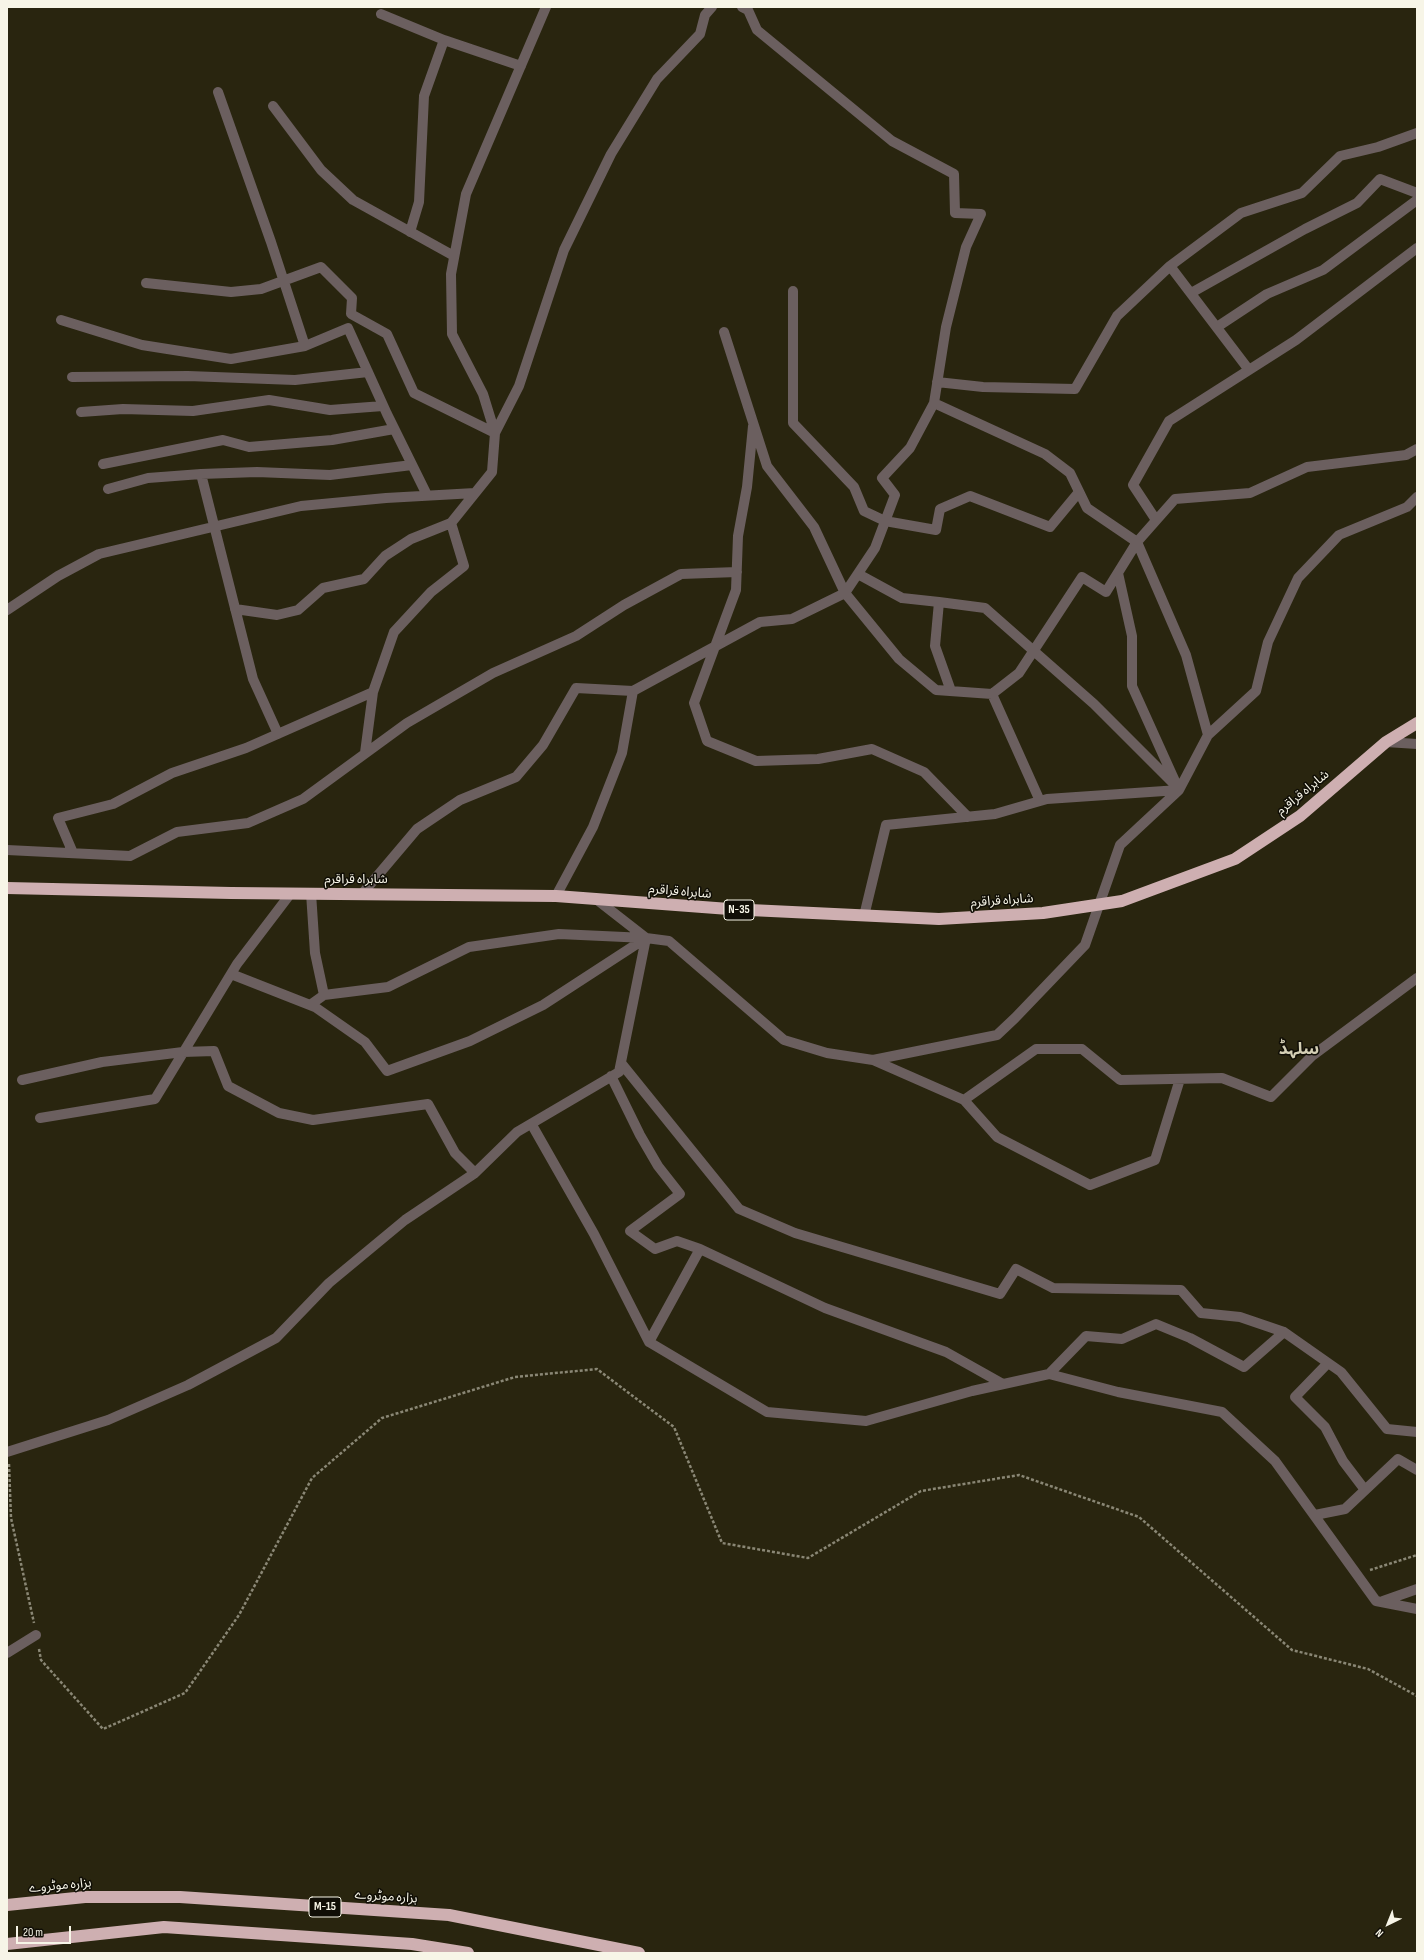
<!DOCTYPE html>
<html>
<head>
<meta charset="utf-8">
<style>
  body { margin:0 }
  #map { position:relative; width:1424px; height:1960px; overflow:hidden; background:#29250f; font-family:"Sofia Sans Condensed",sans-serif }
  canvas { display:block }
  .frame { position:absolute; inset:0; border:8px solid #f7f5e7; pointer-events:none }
  .north { position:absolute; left:1368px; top:1904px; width:40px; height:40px; -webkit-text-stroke:3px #100e06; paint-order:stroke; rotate:223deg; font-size:11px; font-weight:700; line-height:16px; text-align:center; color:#f7f5e7 }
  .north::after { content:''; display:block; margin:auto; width:14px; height:18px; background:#f7f5e7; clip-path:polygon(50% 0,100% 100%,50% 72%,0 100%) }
  .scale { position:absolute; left:16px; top:1926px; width:55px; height:18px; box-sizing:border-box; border:2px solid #f7f5e7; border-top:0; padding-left:5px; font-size:12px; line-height:14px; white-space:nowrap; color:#f7f5e7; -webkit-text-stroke:3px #100e06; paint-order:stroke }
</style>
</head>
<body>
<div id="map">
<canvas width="1424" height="1960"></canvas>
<div class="frame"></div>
<div class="north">N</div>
<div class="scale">20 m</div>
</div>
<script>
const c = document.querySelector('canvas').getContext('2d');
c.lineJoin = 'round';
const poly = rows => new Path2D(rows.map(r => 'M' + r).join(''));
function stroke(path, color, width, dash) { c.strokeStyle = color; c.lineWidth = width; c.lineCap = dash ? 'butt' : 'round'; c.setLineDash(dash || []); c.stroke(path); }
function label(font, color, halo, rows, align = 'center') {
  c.font = font + ' "Sofia Sans Condensed","Noto Sans Arabic",sans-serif'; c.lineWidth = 3; c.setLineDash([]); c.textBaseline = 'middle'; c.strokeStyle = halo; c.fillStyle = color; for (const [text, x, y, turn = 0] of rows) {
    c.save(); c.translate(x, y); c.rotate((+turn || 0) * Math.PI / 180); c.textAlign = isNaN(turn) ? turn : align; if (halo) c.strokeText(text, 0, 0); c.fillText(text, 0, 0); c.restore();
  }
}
stroke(poly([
  [9,1464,11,1518,34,1623],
  [1370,1570,1417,1555],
  [39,1649,41,1660,103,1729,185,1693,239,1615,312,1478,382,1418,515,1377,597,1369,674,1427,722,1543,808,1558,921,1491,1019,1475,1139,1517,1292,1650,1368,1669,1417,1696]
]), '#8a8775', 2.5, [3, 2]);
stroke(poly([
  [742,7,748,10,757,30,892,141,954,174,955,213,981,214,966,247,946,327,934,403,1045,454,1070,473,1087,508,1137,542,1186,655,1208,735,1179,790,1120,845,1085,945,1015,1018,997,1035,873,1060],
  [381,14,444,40,521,66],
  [218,92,271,242,305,346],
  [273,106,321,170,353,200,454,256],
  [410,232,419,202,424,96,444,40],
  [1170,266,1249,370],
  [146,283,231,292,261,289,321,267,352,298,351,314,387,334,414,393,495,433],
  [793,291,793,423,854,487,864,511,885,521,936,530,940,509,970,496,1050,527,1079,492],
  [1191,293,1305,229,1357,203,1380,179,1417,193],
  [61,320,142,345,231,359,305,346,348,328,387,414,427,495],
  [1217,327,1267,294,1323,270,1417,200],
  [724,332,767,466,814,527,845,593,899,659,936,690,992,694,1019,673,1082,577,1106,592,1137,542,1175,499,1250,493,1307,467,1406,455,1417,449],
  [72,377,188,376,295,380,368,372],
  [937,382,983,387,1075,389,1117,316,1170,266,1241,213,1302,193,1340,156,1378,147,1417,133],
  [81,412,123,409,193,411,269,400,330,410,383,406],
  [753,426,747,487,738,536,736,590,694,703,707,741,756,761,818,759,872,749,924,772,968,817],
  [495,433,483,394,452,334,451,274,466,194,546,7],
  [103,464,223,440,249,447,332,440,394,429],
  [201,474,257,472,330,475,412,465],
  [108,489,148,478,201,474,253,679,278,734],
  [1156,520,1133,485,1169,421,1296,340,1417,248],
  [858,574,902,598,939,602,935,646,951,691],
  [939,602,985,608,1094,704,1174,784],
  [235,609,277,615,298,610,323,588,364,579,385,556,411,539,451,523],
  [7,610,58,576,99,554,301,506,386,498,475,493],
  [992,694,1040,801],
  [1208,735,1256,691,1268,642,1298,578,1339,535,1407,507,1417,497],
  [1386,742,1417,744],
  [365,753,373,692,394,632,431,592,464,566,451,523,492,472,495,433,519,386,564,250,611,154,657,79,700,34,705,15,712,7],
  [7,850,130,856,177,832,248,823,303,799,407,723,493,673,576,636,624,605,681,574,737,572],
  [73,853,58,818,113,804,172,773,246,748,373,692],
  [311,893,315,953,324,995],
  [362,894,417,829,460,800,516,777,543,745,576,688,633,691],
  [556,896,593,827,622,753,633,691,760,622,792,619,845,593,875,548,895,495,882,478,910,448,934,403],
  [864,916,886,825,995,814,1047,799,1179,790,1132,686,1132,636,1118,573],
  [231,974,315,1007,365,1042,387,1071,470,1041,543,1005,646,938],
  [310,1005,324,995,388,987,469,947,559,934,646,938,669,941,784,1040,827,1053,873,1060,964,1100,1036,1049,1082,1049,1120,1080,1222,1078,1271,1097,1312,1056,1417,978],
  [621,1063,739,1209,795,1233,1000,1294,1016,1269,1053,1288,1181,1290,1201,1313,1240,1317,1284,1332],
  [611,1076,640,1135,658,1166,680,1194,630,1231,655,1249,677,1241,700,1249,649,1342],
  [22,1080,102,1062,183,1052,214,1051,228,1086,279,1113,313,1120,428,1104,455,1153,475,1173],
  [964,1100,997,1137,1090,1185,1155,1160,1180,1079],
  [40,1118,155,1099,237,964,291,893],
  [532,1125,594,1234,649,1342,767,1412,866,1421,972,1391,1049,1374,1118,1392,1222,1412,1275,1461,1376,1601,1417,1609],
  [700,1249,825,1308,946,1352,1003,1384],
  [1328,1363,1295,1397,1325,1427,1343,1461,1365,1490],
  [1049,1374,1086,1336,1122,1339,1156,1324,1190,1338,1244,1367,1284,1332,1341,1372,1387,1429,1417,1432],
  [7,1452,108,1420,188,1385,276,1338,329,1283,405,1220,475,1173,517,1132,619,1072,646,938,596,899],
  [1315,1515,1345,1509,1398,1459,1417,1470],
  [1383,1601,1417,1589],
  [7,1653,36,1635]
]), '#6b5f5f', 10);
stroke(poly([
  [7,888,231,893,556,896,729,909,939,919,1043,913,1122,901,1235,859,1300,816,1386,742,1417,723],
  [7,1905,85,1897,180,1897,449,1915,639,1953],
  [7,1944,164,1927,412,1944,468,1953]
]), '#ceafb1', 12);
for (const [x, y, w] of [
  [739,910,30],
  [325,1907,32]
]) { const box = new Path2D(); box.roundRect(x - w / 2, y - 10, w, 20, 3); c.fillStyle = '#100e06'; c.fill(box); stroke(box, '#f7f5e7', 1); }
label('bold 12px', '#f7f5e7', null, [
  ["N-35",739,910],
  ["M-15",325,1907]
]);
label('13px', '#f7f5e7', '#100e06', [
  ["شاہراہ قراقرم",1303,793,-39],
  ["شاہراہ قراقرم",356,880],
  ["شاہراہ قراقرم",680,892,5],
  ["شاہراہ قراقرم",1002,901,-4],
  ["ہزارہ موٹروے",60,1886,-5],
  ["ہزارہ موٹروے",386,1897,4]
]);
label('bold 17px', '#d4cfb5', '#100e06', [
  ["سلہڈ",1299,1050]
]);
</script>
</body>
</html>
